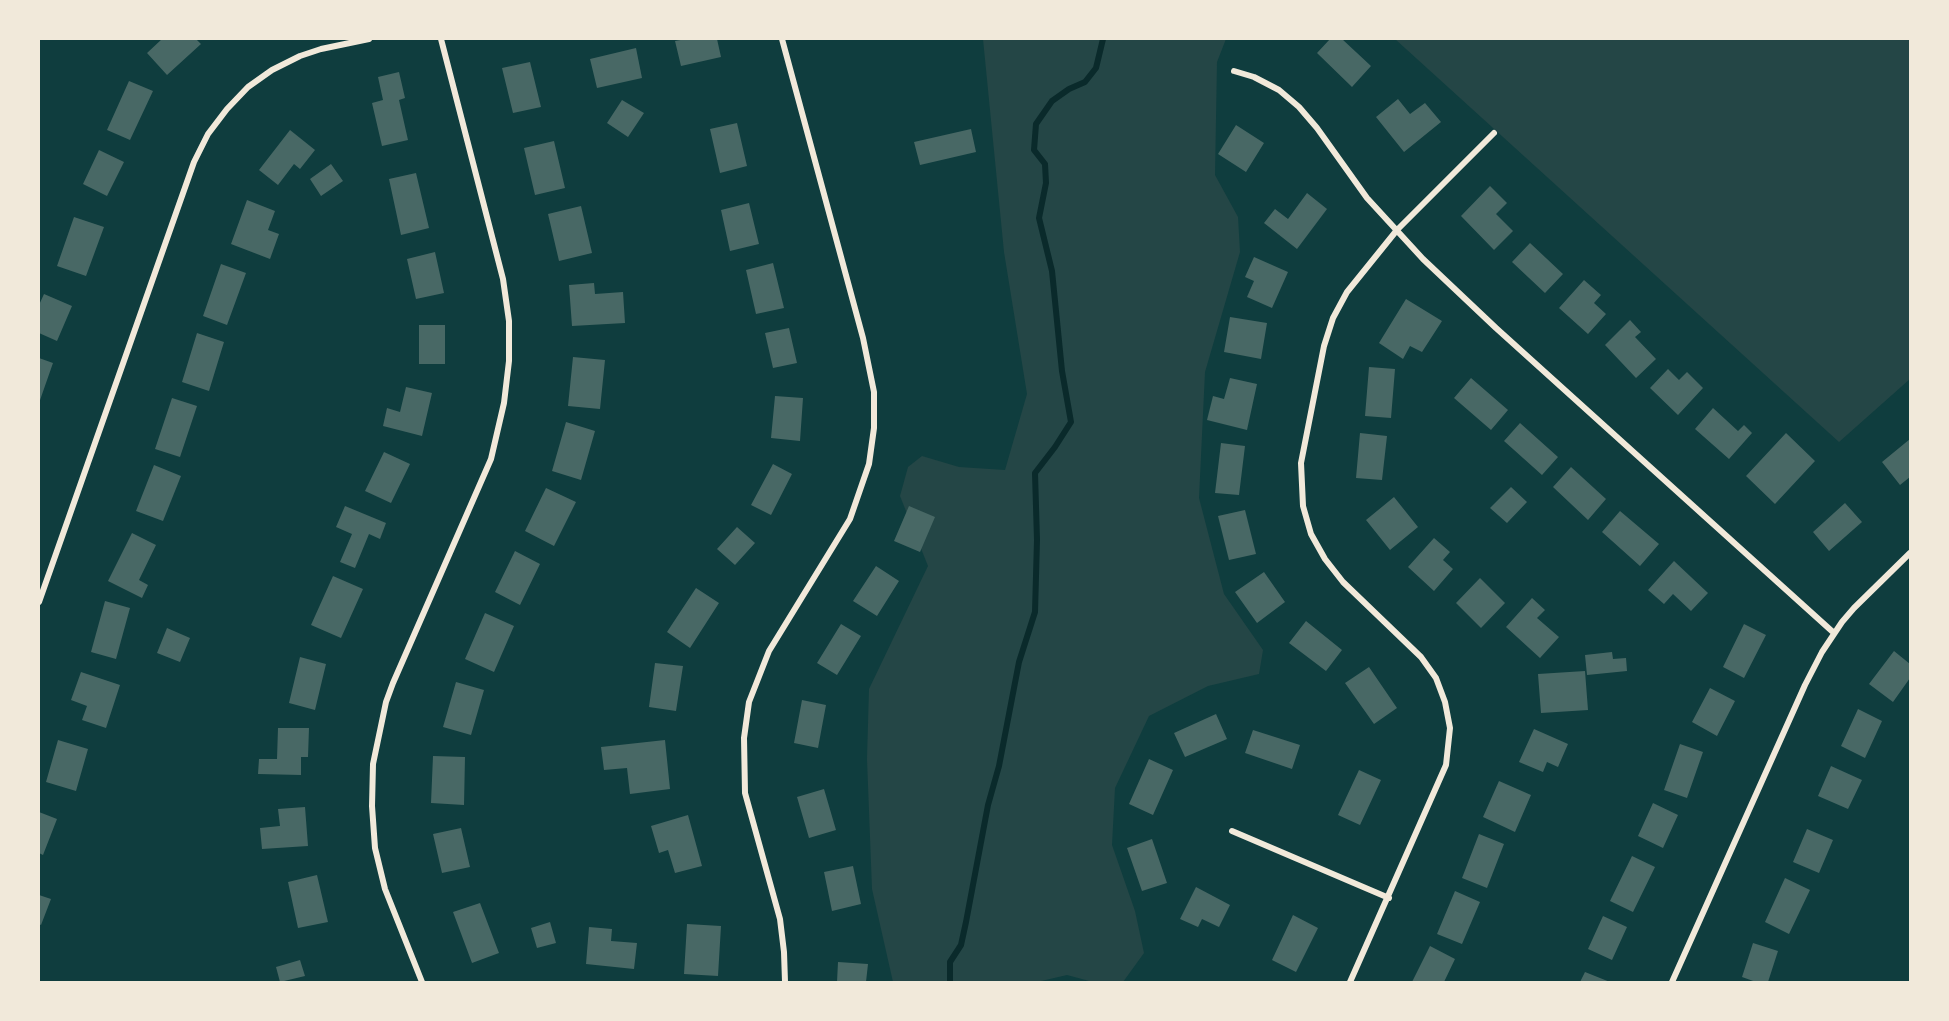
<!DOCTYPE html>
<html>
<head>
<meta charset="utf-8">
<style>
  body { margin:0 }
  #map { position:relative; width:1949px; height:1021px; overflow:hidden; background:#0f3d3e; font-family:Quicksand,sans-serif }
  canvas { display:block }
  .frame { position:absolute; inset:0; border:40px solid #f1e9da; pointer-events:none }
</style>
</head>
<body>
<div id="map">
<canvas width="1949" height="1021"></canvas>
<div class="frame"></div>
</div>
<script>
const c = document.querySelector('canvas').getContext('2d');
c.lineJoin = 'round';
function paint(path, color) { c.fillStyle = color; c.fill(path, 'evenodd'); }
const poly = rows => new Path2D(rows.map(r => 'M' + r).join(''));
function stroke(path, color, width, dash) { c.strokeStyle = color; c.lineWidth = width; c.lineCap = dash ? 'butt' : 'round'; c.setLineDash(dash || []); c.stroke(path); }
paint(poly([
  [983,39,1226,39,1217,62,1215,175,1238,217,1240,252,1205,372,1199,498,1224,594,1263,650,1259,674,1208,686,1149,716,1115,788,1112,845,1135,911,1144,953,1123,982,1093,982,1067,975,1037,982,893,982,872,889,867,759,869,689,928,566,900,496,908,467,922,456,959,467,1005,470,1027,394,1004,252],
  [1395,39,1910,39,1910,379,1839,442]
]), '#244646');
stroke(poly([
  [950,982,950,962,961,945,966,922,988,805,999,766,1019,662,1035,612,1037,540,1035,473,1055,447,1071,422,1062,371,1052,271,1039,218,1046,183,1045,164,1034,150,1036,124,1052,101,1069,89,1085,82,1096,68,1103,39]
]), '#0a2a2b', 6);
paint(poly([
  [162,39,196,39,201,44,167,75,147,53],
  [686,39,717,39,721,57,681,66,675,41],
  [1330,39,1342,39,1371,66,1352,87,1317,53],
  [636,48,642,78,597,88,590,59],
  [530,62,541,107,513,113,502,68],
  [399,72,405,98,399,100,408,140,382,146,372,103,383,100,378,77],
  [129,81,153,91,130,140,107,130],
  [1398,99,1410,114,1425,103,1441,122,1404,152,1376,117],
  [622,100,644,113,628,137,607,123],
  [737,123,747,166,720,173,710,129],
  [1236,125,1264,143,1246,172,1218,154],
  [971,129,976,152,920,165,914,142],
  [290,130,315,150,300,169,294,164,278,185,259,170],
  [554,141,565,188,535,195,524,148],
  [99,150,124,162,107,196,83,184],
  [331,164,343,181,321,196,310,179],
  [416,173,429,228,401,235,389,179],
  [1490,186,1507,203,1496,214,1513,231,1494,250,1461,216],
  [1307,193,1327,209,1297,249,1264,223,1275,209,1288,219],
  [247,200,275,211,268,230,279,234,270,259,231,244],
  [749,203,759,244,730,251,721,210],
  [581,206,592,253,559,261,548,214],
  [74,217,104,227,86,276,57,266],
  [1530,243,1563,274,1545,293,1512,262],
  [435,252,444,293,416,299,407,259],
  [1254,257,1288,272,1272,308,1247,297,1254,281,1245,277],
  [773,263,784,308,756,314,746,270],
  [221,264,246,273,227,325,203,316],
  [1584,280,1601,295,1594,303,1606,314,1588,334,1559,308],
  [594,283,595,294,623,292,625,323,572,326,569,285],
  [44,294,72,306,57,341,39,333,39,305],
  [1406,299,1442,321,1422,352,1410,346,1403,359,1379,343],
  [1230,317,1267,323,1261,359,1224,352],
  [1630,320,1641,332,1635,337,1656,359,1636,378,1605,345],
  [419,325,445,325,445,364,419,364],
  [789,328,797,363,773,368,765,333],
  [197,333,224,342,209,391,182,382],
  [573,357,605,360,600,409,568,406],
  [39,358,53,363,39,403],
  [1369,367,1395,369,1391,418,1365,416],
  [1668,369,1679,380,1687,372,1703,388,1678,415,1650,388],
  [1230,378,1257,384,1247,430,1207,420,1213,396,1224,399],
  [1471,378,1508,410,1491,430,1454,398],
  [406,387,432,393,422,436,383,426,387,408,400,412],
  [775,396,803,398,800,441,771,438],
  [172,398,197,406,180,457,155,449],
  [1713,408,1738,431,1744,425,1752,433,1729,459,1695,429],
  [566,422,595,431,581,480,552,471],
  [1520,423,1558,457,1542,475,1504,441],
  [1360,433,1387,436,1382,480,1356,478],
  [1786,433,1815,461,1775,504,1746,476],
  [1910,439,1910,477,1900,485,1882,462],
  [1221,443,1245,446,1239,495,1215,493],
  [384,452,410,464,391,503,365,491],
  [773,464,792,474,771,515,751,505],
  [154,465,181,476,163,521,136,511],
  [1571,467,1606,499,1588,520,1553,487],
  [1511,487,1527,502,1507,523,1490,508],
  [546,488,576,502,554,546,525,531],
  [1394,497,1418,527,1390,550,1366,520],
  [1845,503,1862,522,1829,551,1813,532],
  [345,506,386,523,380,539,369,534,355,568,340,562,352,534,336,527],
  [909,506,935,517,920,552,894,541],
  [1245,510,1256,554,1229,560,1218,516],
  [1620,511,1659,544,1640,566,1602,532],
  [737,527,755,543,735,565,717,549],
  [132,533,156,545,139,580,148,585,142,598,108,581],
  [1434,538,1450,552,1443,560,1453,569,1434,591,1408,567],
  [515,551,540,564,520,605,495,592],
  [1674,561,1708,593,1691,611,1673,594,1664,604,1648,590],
  [876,566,899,581,877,616,853,601],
  [1264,572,1285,602,1257,623,1235,592],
  [333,576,363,589,341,638,311,625],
  [1480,578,1505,603,1481,628,1456,603],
  [696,588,719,603,690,648,667,632],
  [1532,598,1545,610,1537,618,1559,637,1540,658,1506,627],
  [105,601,130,608,116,659,91,652],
  [485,613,514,626,494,672,465,659],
  [1306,621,1342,650,1326,671,1289,643],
  [841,624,861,636,837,675,817,663],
  [1744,624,1766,635,1744,678,1723,667],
  [167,628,190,638,180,662,157,653],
  [1894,651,1910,664,1910,678,1893,702,1869,684],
  [1612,652,1613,659,1626,658,1627,671,1587,675,1585,655],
  [300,657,326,664,315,710,289,703],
  [655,663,683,666,676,711,649,707],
  [1369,667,1397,708,1374,724,1345,683],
  [1585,671,1588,710,1541,713,1538,674],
  [81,672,120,685,106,728,82,720,87,706,71,700],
  [456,682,484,690,471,735,443,727],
  [1710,688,1735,701,1717,736,1692,722],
  [802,700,826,705,818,748,794,743],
  [1858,709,1882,721,1865,758,1841,746],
  [1216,714,1227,739,1185,757,1174,733],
  [278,728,309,728,308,757,301,757,301,775,258,774,259,759,277,759],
  [1534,729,1568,744,1558,767,1547,762,1543,772,1519,762],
  [1253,730,1300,745,1292,769,1245,753],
  [58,740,88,749,76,791,46,782],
  [665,740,670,789,630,794,627,768,604,770,601,747],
  [1680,744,1703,752,1687,798,1664,790],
  [433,756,465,757,464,805,431,803],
  [1149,759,1173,770,1153,815,1129,804],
  [1831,766,1862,780,1848,809,1818,796],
  [1359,770,1381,780,1360,825,1338,815],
  [1499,781,1531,795,1515,832,1483,817],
  [824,789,836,830,809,838,797,797],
  [1653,803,1678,815,1663,848,1638,836],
  [305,807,308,846,262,849,260,828,280,826,278,809],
  [39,812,57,819,43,855,39,853],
  [688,815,702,866,675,873,668,850,659,853,651,826],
  [461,828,470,867,442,873,433,834],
  [1807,829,1833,840,1819,873,1793,862],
  [1479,834,1504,844,1487,888,1462,878],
  [1152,839,1167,883,1142,891,1127,848],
  [1632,856,1655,867,1633,912,1610,901],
  [853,866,861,904,832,911,824,872],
  [317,875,328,922,298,928,288,882],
  [1785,878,1810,890,1789,934,1765,922],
  [1196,887,1230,905,1219,927,1202,919,1198,927,1180,919],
  [1455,891,1480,902,1462,944,1437,934],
  [39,895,51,899,41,925,39,924],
  [480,903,499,953,472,963,453,912],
  [1293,915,1318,928,1296,972,1272,960],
  [1603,916,1627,927,1612,960,1588,949],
  [550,922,556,943,537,948,531,928],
  [687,924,721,926,718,976,684,974],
  [589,927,612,929,611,941,637,943,634,969,586,964],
  [1753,943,1778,951,1768,982,1756,982,1742,977],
  [1430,946,1455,959,1444,982,1412,982],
  [300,960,305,976,280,982,276,967],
  [838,962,868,964,866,982,837,982],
  [1585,972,1610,982,1580,982]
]), '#486865');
stroke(poly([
  [782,39,863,338,874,392,874,428,869,464,850,519,769,651,749,702,744,738,745,793,780,919,784,952,785,982],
  [1234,71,1254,77,1279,90,1299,107,1317,128,1367,198,1423,259,1496,328,1834,633],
  [39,602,194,162,208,134,227,109,248,87,272,70,300,56,321,49,369,39],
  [1232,831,1389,898],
  [422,982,385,889,375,848,372,806,373,764,386,702,393,683,491,459,504,403,509,361,509,321,503,279,441,39],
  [1350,982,1446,765,1450,728,1445,702,1436,678,1421,657,1343,582,1325,559,1311,534,1303,506,1301,463,1324,346,1333,318,1347,292,1397,230,1494,133],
  [1672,982,1805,685,1822,652,1842,622,1854,608,1910,553]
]), '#f1e9da', 6);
</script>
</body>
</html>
